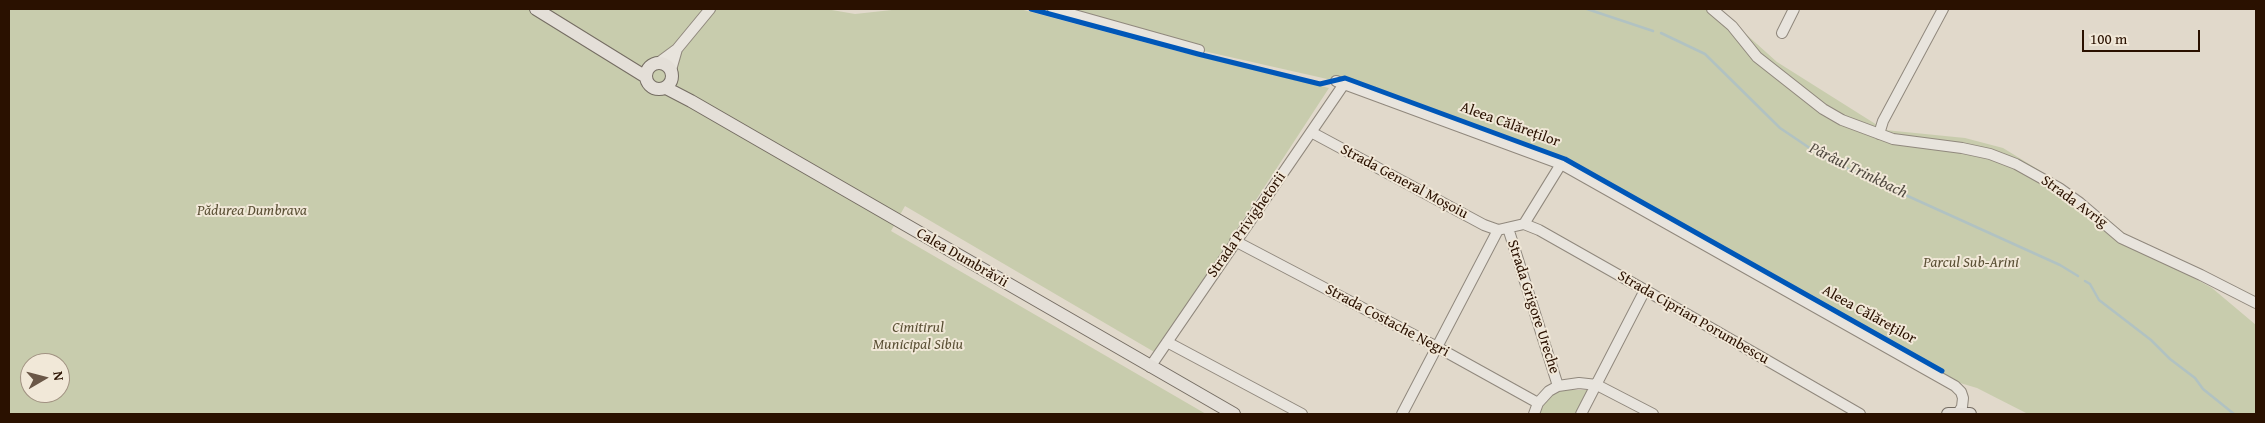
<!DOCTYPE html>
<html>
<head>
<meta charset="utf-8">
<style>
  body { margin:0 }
  #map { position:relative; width:2265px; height:423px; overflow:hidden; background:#e1d9cb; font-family:"Gentium Book Plus",serif }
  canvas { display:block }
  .frame { position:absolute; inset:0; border:10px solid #2a1100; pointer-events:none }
  .north { position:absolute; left:20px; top:353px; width:50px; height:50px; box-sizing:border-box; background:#f1e8d8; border:1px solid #a19282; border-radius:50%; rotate:82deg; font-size:14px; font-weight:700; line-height:20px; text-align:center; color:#2a1100 }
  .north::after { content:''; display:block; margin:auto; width:18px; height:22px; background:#6a5747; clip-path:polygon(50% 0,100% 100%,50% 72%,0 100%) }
  .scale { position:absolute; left:2082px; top:30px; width:118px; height:22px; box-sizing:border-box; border:2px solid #2a1100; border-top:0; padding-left:6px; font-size:15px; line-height:18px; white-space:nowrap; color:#2a1100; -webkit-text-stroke:4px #f1e8d8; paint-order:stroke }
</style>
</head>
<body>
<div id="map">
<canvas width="2265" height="423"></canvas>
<div class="frame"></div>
<div class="north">N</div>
<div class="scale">100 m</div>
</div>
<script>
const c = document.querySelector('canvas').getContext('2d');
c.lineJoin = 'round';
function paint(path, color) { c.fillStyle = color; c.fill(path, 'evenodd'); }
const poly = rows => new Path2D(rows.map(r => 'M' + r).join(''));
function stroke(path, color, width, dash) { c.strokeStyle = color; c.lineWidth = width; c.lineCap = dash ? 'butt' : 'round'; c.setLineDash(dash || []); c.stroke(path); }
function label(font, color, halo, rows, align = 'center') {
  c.font = font + ' "Gentium Book Plus",serif'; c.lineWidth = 4; c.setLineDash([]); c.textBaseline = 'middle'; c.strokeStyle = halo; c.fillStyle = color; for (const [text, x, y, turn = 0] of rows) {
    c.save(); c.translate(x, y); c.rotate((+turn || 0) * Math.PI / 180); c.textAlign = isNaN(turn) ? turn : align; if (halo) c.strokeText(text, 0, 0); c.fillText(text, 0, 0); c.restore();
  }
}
paint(poly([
  [9,9,826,9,855,14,901,9,1020,9,1177,51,1329,88,1156,353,905,206,891,231,1206,414,9,414],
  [30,363,60,363,60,393,30,393],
  [1053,9,1718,9,1777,62,1885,130,1965,138,2003,148,2065,186,2149,253,2212,288,2256,325,2256,414,2028,414,1977,388,1940,377,1561,164,1336,81,1199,50],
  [1561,390,1589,390,1577,414,1540,414,1544,403,1553,394]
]), '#c8ccad');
stroke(poly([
  [1587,9,1653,31],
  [1661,33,1705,54,1780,128,1826,159,2060,265,2078,276],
  [2085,281,2090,284,2099,300,2151,340,2170,359,2195,378,2203,389,2234,414]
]), '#b1c2c2', 2.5);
const minor = poly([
  [1053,9,1199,50],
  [1712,9,1732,26,1757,57,1823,109,1842,120,1893,139,1962,148,1990,154,2016,164,2059,188,2080,203,2121,238,2201,275,2256,303],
  [1782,33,1794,9],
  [658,63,677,49,710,9],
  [671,70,677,49],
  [1336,81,1561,164,1955,386,1961,392,1963,398,1962,407,1958,413],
  [1311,132,1484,225,1498,230],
  [1879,134,1883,121,1943,9],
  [1524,224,1539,230,1645,290,1860,414],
  [1508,228,1558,386],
  [1235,241,1437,347,1538,403],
  [1167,342,1302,414],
  [1150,367,1344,84],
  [1402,414,1498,230,1524,224,1561,164],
  [1534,414,1538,403,1549,391,1558,386,1579,383,1597,385,1653,414],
  [1581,414,1645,290]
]);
const major = poly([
  [536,9,646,77],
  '646 76a13 13 0 1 1 26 0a13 13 0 1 1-26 0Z',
  [666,88,691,101,1234,414],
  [1948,414,1970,414]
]);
stroke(minor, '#90887d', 12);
stroke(major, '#756d63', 14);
stroke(minor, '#e8e4dd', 10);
stroke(major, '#e4dfd8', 12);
stroke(poly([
  [1031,9,1198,54,1320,84,1345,78,1565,159,1942,371]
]), '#0057b8', 5);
label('15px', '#2a1100', '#f1e8d8', [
  ["Aleea Călăreților",1510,125,20],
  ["Strada General Moșoiu",1404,182,28],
  ["Strada Avrig",2074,202,36],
  ["Strada Privighetorii",1247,225,-55],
  ["Calea Dumbrăvii",962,258,30],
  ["Strada Grigore Ureche",1533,307,72],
  ["Aleea Călăreților",1869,315,29],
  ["Strada Ciprian Porumbescu",1693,318,30],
  ["Strada Costache Negri",1387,321,28]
]);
label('italic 15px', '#5a4f34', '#f1e8d8', [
  ["Pădurea Dumbrava",252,211],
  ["Parcul Sub-Arini",1971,263],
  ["Cimitirul",918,328],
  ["Municipal Sibiu",918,345]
]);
label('italic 16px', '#524b42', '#f1e8d8', [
  ["Pârâul Trinkbach",1858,171,26]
]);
</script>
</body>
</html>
